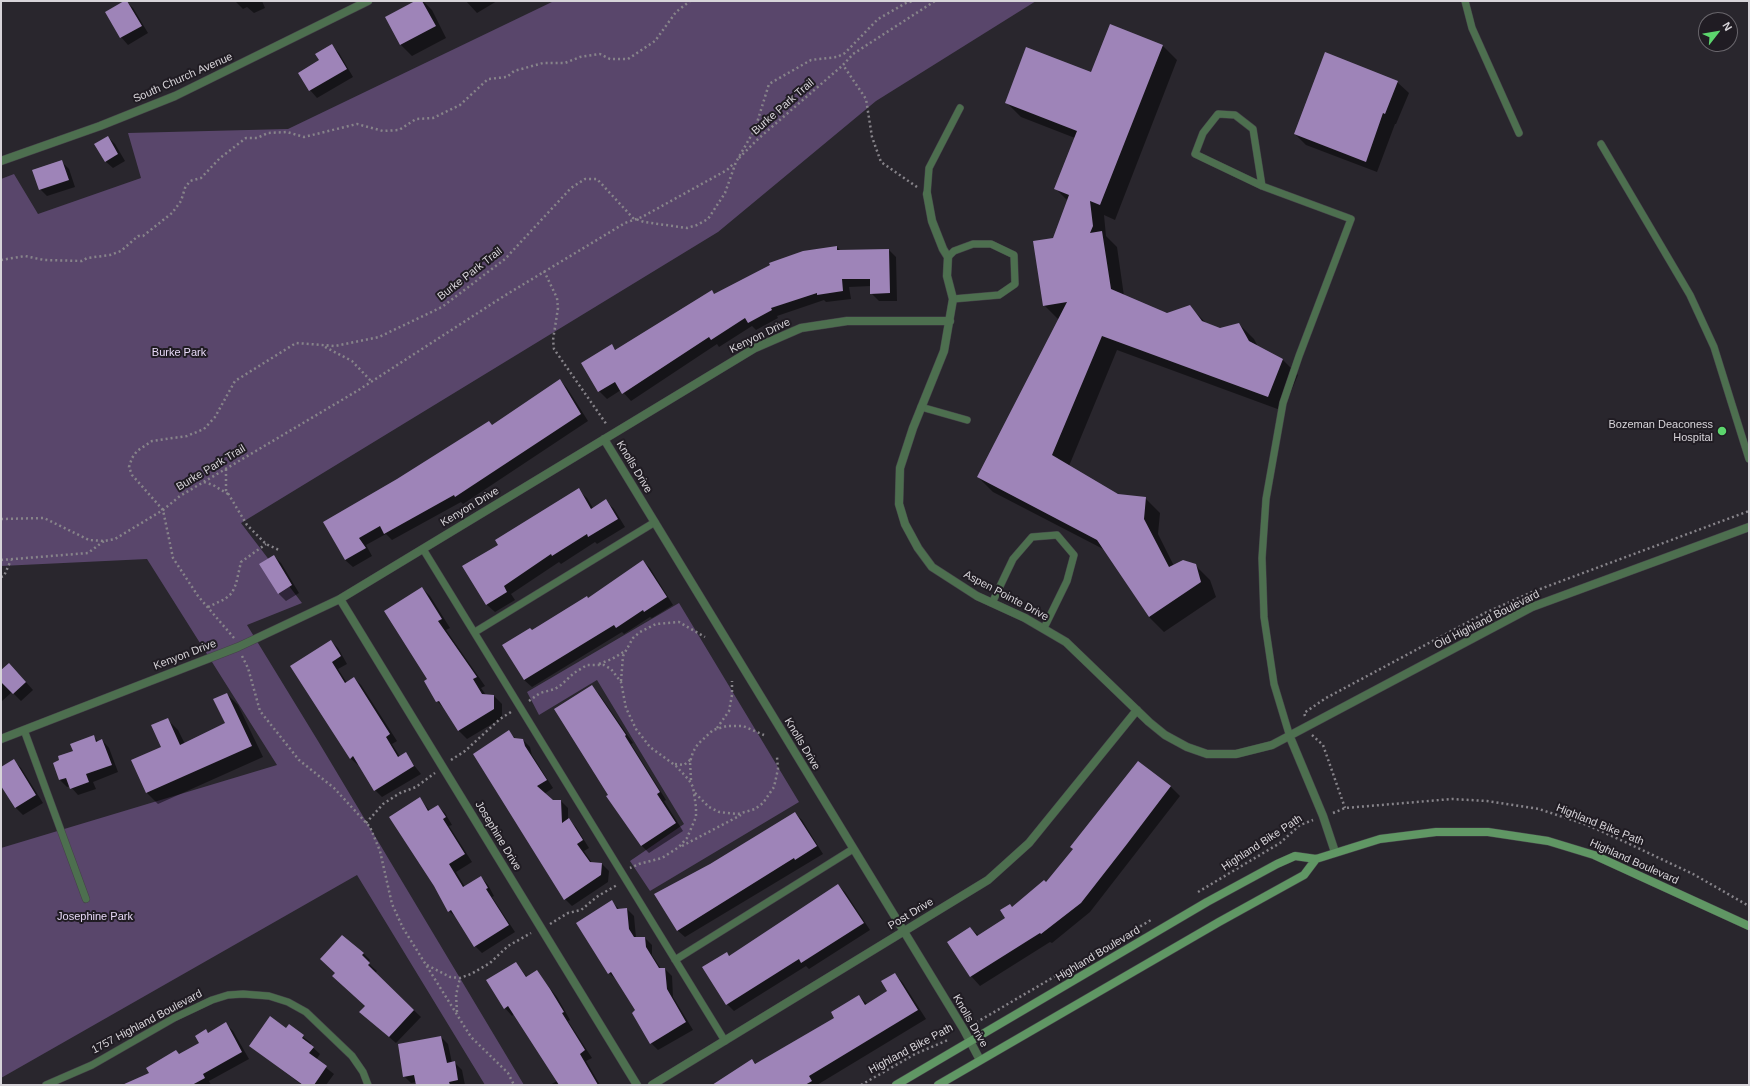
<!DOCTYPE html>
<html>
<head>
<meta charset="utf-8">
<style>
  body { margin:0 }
  #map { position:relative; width:1750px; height:1086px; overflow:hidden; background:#29262d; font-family:Arial,sans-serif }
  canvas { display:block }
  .frame { position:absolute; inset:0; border:2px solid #d7d4d9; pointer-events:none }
  .north { position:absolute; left:1698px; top:12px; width:40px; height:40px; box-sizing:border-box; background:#201c23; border:1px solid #69666c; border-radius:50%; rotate:59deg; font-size:11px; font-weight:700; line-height:16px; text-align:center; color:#d7d4d9 }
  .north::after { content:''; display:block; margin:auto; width:14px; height:18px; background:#5cd56d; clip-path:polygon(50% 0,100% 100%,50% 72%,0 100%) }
</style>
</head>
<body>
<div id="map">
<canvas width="1750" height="1086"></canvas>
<div class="frame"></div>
<div class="north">N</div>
</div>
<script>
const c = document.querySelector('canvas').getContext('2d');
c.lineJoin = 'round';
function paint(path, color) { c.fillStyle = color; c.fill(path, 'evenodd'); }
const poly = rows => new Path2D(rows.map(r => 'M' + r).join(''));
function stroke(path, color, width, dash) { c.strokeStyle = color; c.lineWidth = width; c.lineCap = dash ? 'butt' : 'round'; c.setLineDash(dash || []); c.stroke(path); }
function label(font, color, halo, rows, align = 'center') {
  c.font = font + ' Arial,sans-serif'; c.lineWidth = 4; c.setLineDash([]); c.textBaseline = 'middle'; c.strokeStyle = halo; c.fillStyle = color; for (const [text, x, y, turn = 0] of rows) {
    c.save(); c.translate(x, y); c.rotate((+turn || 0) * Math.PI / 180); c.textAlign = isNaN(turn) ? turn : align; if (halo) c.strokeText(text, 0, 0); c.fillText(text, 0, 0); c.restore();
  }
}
paint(poly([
  [554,1,1036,1,876,101,718,232,241,523,302,603,247,625,318,741,524,1085,485,1085,357,875,1,1078,1,848,277,765,147,559,1,566,1,179,14,174,38,214,141,178,128,133,288,129],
  [679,603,799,802,650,891,630,861,684,824,597,680,539,715,527,692]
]), '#59466b');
paint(poly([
  [126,1,133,8,148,33,128,45,121,37],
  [235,1,262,1,265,8,254,13,247,7,243,9],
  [417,1,423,1,432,10,446,38,412,56,401,45,386,18],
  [466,1,497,1,477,13],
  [1162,45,1177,60,1115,220,1104,215,1106,236,1117,247,1124,296,1167,314,1189,306,1206,323,1220,329,1239,324,1254,339,1258,347,1283,360,1298,375,1283,411,1117,350,1069,466,1118,495,1145,498,1160,513,1158,534,1174,566,1195,565,1210,580,1216,597,1164,632,1149,617,1105,550,993,492,978,477,1059,320,1044,305,1054,239,1068,201,1056,189,1075,138,1021,117,1006,102,1092,73],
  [332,46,339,53,353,77,317,98,310,90,320,60],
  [1397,82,1409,93,1396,124,1395,124,1377,172,1306,145,1295,134],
  [108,137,115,144,125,161,113,168,105,161],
  [62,162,69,169,75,187,47,196,40,189],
  [837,247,840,250,889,250,896,257,897,301,879,301,871,293,871,286,849,287,851,299,826,302,824,300,777,316,778,318,756,330,752,326,719,347,717,344,631,401,621,390,607,399,599,391,612,346,617,351,711,291,715,295],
  [560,380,567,388,588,421,463,504,461,502,392,540,386,534,366,545,372,556,353,567,345,560,324,523,493,426],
  [578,490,587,498,593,508,606,501,614,509,625,527,597,544,595,542,561,564,559,562,511,594,515,600,495,612,486,604,500,545],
  [274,556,281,563,299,593,286,601,279,594],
  [643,561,650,568,673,605,652,618,650,617,624,634,622,632,532,687,524,680,503,645,532,631,588,599],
  [422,588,430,596,450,628,446,630,485,686,481,688,486,695,494,696,502,704,502,718,467,739,459,731,446,710,437,701,428,679],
  [331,641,338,648,347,664,338,669,347,683,354,678,361,685,397,741,392,744,400,757,405,754,421,774,382,797,375,790,359,764,358,765,350,758,292,666],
  [1,667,3,669,16,671,33,690,21,701,12,692,1,702],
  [592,686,599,694,633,743,631,744,666,800,664,801,683,831,649,853,642,846,610,795],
  [227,694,238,705,263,757,158,804,147,793,132,761,162,747,167,719,178,730,185,744,226,724],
  [509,732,516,739,523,740,530,747,532,755,553,788,544,794,553,801,561,801,568,808,568,819,576,827,589,848,584,851,592,863,602,864,609,871,608,882,572,906,565,899],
  [93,736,99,742,102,740,109,748,118,772,93,782,96,789,78,795,70,786,67,787,60,780,54,763,74,751],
  [14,761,21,768,43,803,23,815,16,808,1,784,1,769],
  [1170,786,1180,796,1090,912,1052,943,1050,942,980,986,971,976,970,928,979,936,1006,918,1012,908],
  [420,799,430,811,438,806,445,813,452,825,449,826,472,862,456,872,465,887,481,877,488,885,494,896,492,897,515,932,482,953,475,946,457,918,449,911],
  [795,813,802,820,823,854,685,937,677,930,710,864],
  [838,885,845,892,870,930,809,969,806,966,734,1011,727,1004,727,953,730,956],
  [612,902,620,910,627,909,634,916,636,938,645,938,652,945,652,955,661,969,665,969,672,976,673,997,693,1030,658,1050,651,1043,637,1011,617,980,609,973],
  [363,953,370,960,368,963,377,971,375,973,421,1017,396,1043,368,1019,366,1007,341,984],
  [516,963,527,977,537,972,557,997,570,1020,568,1021,592,1058,586,1061,600,1085,550,1085,557,1081,514,1014,512,1016,505,1008],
  [895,974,903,983,926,1019,817,1085,714,1085,752,1060,756,1064,835,1018,859,996,868,1005,889,992],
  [226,1024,233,1031,249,1059,209,1081,211,1085,124,1085,151,1074,176,1051,180,1055,200,1043,206,1031,209,1033],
  [289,1026,311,1043,310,1045,320,1054,316,1060,334,1074,326,1085,302,1085,250,1046,286,1029],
  [441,1037,448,1044,452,1063,454,1062,462,1070,465,1085,417,1085,417,1082,411,1083,404,1076]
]), '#0007');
paint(poly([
  [124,1,127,1,142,26,120,38,105,12],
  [415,1,422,1,436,26,400,45,385,17],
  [1110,24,1163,45,1100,205,1090,201,1093,226,1090,233,1102,231,1111,289,1167,313,1190,305,1202,321,1220,328,1239,323,1249,341,1283,359,1268,397,1102,336,1052,455,1118,494,1146,497,1144,519,1169,567,1183,560,1196,564,1201,582,1149,617,1097,540,977,477,1067,302,1043,306,1033,241,1053,238,1069,195,1054,189,1077,131,1005,103,1026,47,1091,72],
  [332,44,347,69,309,91,298,73,319,60,315,54],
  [1325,52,1398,81,1385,114,1383,113,1366,162,1294,134],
  [108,136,118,154,105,162,94,144],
  [62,160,69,180,39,190,32,170],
  [837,246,837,250,889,249,890,293,870,294,870,279,842,279,843,291,817,295,817,293,771,308,772,310,748,323,745,318,711,340,709,337,622,394,615,382,598,392,581,363,612,344,615,350,712,290,714,294,770,265,769,263,803,251],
  [560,379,581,414,455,497,454,495,384,534,380,526,359,538,366,548,345,560,323,522,397,479,489,421,492,425],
  [579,488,591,509,606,499,618,519,588,537,587,534,552,556,551,554,504,586,507,592,486,605,462,566,498,545,495,540],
  [274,555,292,585,278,594,259,564],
  [643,560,667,597,644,612,643,610,616,628,614,625,524,680,502,645,530,628,532,630,587,596,588,598],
  [422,587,442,619,438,621,477,677,473,679,482,694,494,695,494,709,458,731,439,701,436,702,424,681,427,679,384,611],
  [331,640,341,656,332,662,345,683,354,677,390,734,386,737,398,757,406,752,414,766,374,791,353,756,350,759,290,666],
  [9,663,26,682,13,694,1,682,1,670],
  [592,685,626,735,625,736,660,792,657,794,676,823,641,846,606,796,608,795,554,709],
  [227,693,252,746,146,793,131,760,161,747,151,725,168,718,180,745,225,723,213,699],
  [509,730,514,738,523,739,525,746,547,780,537,786,553,800,561,800,562,823,569,818,583,840,577,844,590,862,602,863,601,875,564,900,473,754],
  [94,735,96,742,102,739,112,765,86,774,89,782,70,789,66,778,59,780,53,763,59,760,58,756,73,751,70,744],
  [14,759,36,795,15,808,1,786,1,767],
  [1138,761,1171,786,1127,844,1081,903,1041,934,1040,933,970,977,947,942,970,927,977,936,1005,918,1000,910,1010,904,1012,907,1044,880,1046,882,1073,849,1070,847],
  [420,797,428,811,438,805,446,817,443,819,465,854,449,864,463,887,481,876,488,888,486,889,509,925,474,947,451,910,448,912,434,886,389,817],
  [795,812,817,846,795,860,794,858,677,931,654,894,710,864],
  [838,884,864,923,801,963,799,959,726,1005,702,967,727,952,729,956],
  [612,900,617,909,627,908,629,929,634,937,645,937,646,947,659,968,665,968,667,989,686,1022,650,1044,632,1013,635,1010,611,972,608,974,576,923],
  [342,935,364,953,362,955,370,963,368,965,414,1010,389,1037,359,1012,365,1006,332,976,335,973,320,959],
  [516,962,526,977,537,970,550,989,564,1012,562,1013,585,1050,580,1054,598,1085,559,1085,508,1006,504,1009,486,980],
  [895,973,918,1010,809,1076,812,1081,805,1085,712,1085,752,1059,755,1064,834,1018,831,1012,859,995,865,1005,887,991,881,981],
  [270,1016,286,1028,289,1024,304,1035,302,1038,314,1047,309,1053,327,1066,314,1085,303,1085,249,1046],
  [226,1022,242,1052,203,1074,205,1078,192,1085,122,1085,149,1073,146,1068,176,1050,179,1054,199,1043,195,1036,206,1029,208,1033],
  [441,1036,447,1063,455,1061,458,1080,449,1082,450,1085,416,1085,414,1075,403,1077,398,1044]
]), '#9e84b8');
const service = poly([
  [1465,1,1472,28,1519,133],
  [1601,144,1690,295,1714,347,1749,459],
  [1262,186,1253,129,1235,115,1218,114,1203,133,1195,154,1262,186,1351,219,1299,356,1283,403,1266,499,1262,558,1264,617,1274,684,1290,737],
  [927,194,929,168,960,108],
  [948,257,954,251,973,244,991,244,1014,255,1015,284,999,295,953,299],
  [921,407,967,420],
  [423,549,725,1041],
  [992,603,1013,559,1032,537,1057,535,1074,555,1067,581,1044,628],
  [475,632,655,522],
  [24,730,86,899],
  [675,960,853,849],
  [46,1085,92,1065,174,1018,212,1000,228,995,243,994,269,996,288,1002,306,1012,352,1056,363,1072,368,1085]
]);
const minor = poly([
  [927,194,932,221,943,249,948,257,947,276,953,299,944,351,913,428,900,468,899,504,905,524,918,548,932,567,977,596,1025,618,1066,642,1149,722,1165,735,1187,747,1207,754,1236,754,1272,745,1532,607,1749,527],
  [604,439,964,1030,980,1060],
  [340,599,637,1085],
  [1290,737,1323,816,1335,852],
  [1,739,238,647,340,599,755,348,801,328,847,321,950,321],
  [652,1085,988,880,1029,843,1137,710]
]);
const tertiary = poly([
  [1,161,100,126,175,96,368,1]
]);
const secondary = poly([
  [896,1085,1207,902,1277,864,1295,856,1316,859,1380,839,1436,832,1488,832,1548,841,1594,855,1749,926],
  [938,1085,1219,922,1304,875,1316,859]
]);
stroke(service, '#454249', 8);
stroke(minor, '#454249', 9);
stroke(tertiary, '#454249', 9);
stroke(secondary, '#454249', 9);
stroke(poly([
  [739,158,758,139,843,65],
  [917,187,881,162,872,137,866,99,843,65,853,54,935,1],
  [1,260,25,256,44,260,82,261,87,258,110,255,121,251,138,236,143,236,172,213,181,201,185,188,190,181,201,178,220,158,246,138,257,138,268,133,287,132,304,137,357,124,383,131,399,130,416,119,433,118,460,105,488,79,507,77,514,71,543,63,565,63,580,57,600,54,610,59,628,59,655,41,676,12,690,1],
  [544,271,557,298,558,308,553,340,554,349,607,425],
  [325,347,352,361,372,382],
  [226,469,226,490,247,525,266,544,279,550],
  [204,482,213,485,228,494],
  [1,519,44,518,89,540,104,541,115,539,163,510,180,496,357,391,504,296,625,223,642,217,727,170,734,163],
  [1,560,88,553,104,541],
  [1,577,4,576,11,560],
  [208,607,225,599,232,593,236,584,241,562,266,544],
  [234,638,198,596,173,558,163,510,132,475,129,467,132,458,137,451,152,441,187,436,204,429,215,417,235,381,296,343,335,346,379,337,442,307,505,259,571,188,585,179,597,179,633,218,644,222,687,228,697,225,708,219,725,193,736,162,755,129,769,84,811,60,837,57,845,53,878,19,906,3,913,1],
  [242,656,248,668,260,711,299,760,334,788,370,827,380,851,392,904,403,928,471,1037,508,1073,514,1085],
  [599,664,612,659,625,651],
  [621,681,623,656,633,638,640,632,656,624,679,622,705,637],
  [529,701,540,693,555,689,561,685,574,673,587,665,604,665,611,669,621,682,626,708,636,729,650,747,676,766,689,780,693,787,696,807,696,817,687,838,679,847,662,858,639,864,630,868],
  [1305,716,1304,713,1326,698,1485,613,1532,592,1749,511],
  [717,728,729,711,732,695,732,681],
  [1312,735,1323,745,1345,808],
  [451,760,465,751,500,719,511,712],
  [675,764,684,765,690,760],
  [691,780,690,762,693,752,698,744,713,730,727,726,743,726,764,735],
  [695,793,709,807,719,812,738,814,755,809,763,803,774,787,778,769,777,757],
  [1333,813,1345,808,1452,799,1487,801,1539,809,1587,825,1623,841,1693,874,1749,906],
  [366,823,383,804,400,793,416,787,435,773],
  [682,846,741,815],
  [1198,892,1280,843,1300,825,1313,820],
  [550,924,568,913,581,910,598,896,617,885],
  [427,965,450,977,460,978,471,974,490,963,508,946,531,933],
  [457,1012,456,995,460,978],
  [972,1025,1151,920],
  [861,1085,915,1054,948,1040]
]), '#87848a', 2.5, [2, 3]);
stroke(service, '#4d6f4f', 7);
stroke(minor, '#4d6f4f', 8);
stroke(tertiary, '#4d6f4f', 8);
stroke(secondary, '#609764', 8);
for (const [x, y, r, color] of [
  [1722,431,5,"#5cd56d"]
]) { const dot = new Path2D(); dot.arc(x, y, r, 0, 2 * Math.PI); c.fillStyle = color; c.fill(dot); stroke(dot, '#201c23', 1.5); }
label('11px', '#d7d4d9', '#201c23', [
  ["South Church Avenue",183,78,-24],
  ["Burke Park Trail",783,107,-41],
  ["Burke Park Trail",470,274,-38],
  ["Kenyon Drive",760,336,-26],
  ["Knolls Drive",634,467,59],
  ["Burke Park Trail",211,468,-31],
  ["Kenyon Drive",470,507,-31],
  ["Aspen Pointe Drive",1006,596,28],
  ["Old Highland Boulevard",1487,620,-27],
  ["Kenyon Drive",185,655,-21],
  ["Knolls Drive",802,744,59],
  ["Highland Bike Path",1600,825,22],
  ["Josephine Drive",498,836,59],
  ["Highland Bike Path",1262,843,-33],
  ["Highland Boulevard",1634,862,24],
  ["Post Drive",911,914,-31],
  ["Highland Boulevard",1098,954,-31],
  ["Knolls Drive",970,1021,60],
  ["1757 Highland Boulevard",147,1022,-28],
  ["Highland Bike Path",911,1049,-28]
]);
label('11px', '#e7d8f6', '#201c23', [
  ["Burke Park",179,353],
  ["Josephine Park",95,917]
]);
label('11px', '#d7d4d9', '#201c23', [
  ["Bozeman Deaconess",1713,425],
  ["Hospital",1713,438]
], 'right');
</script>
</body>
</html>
